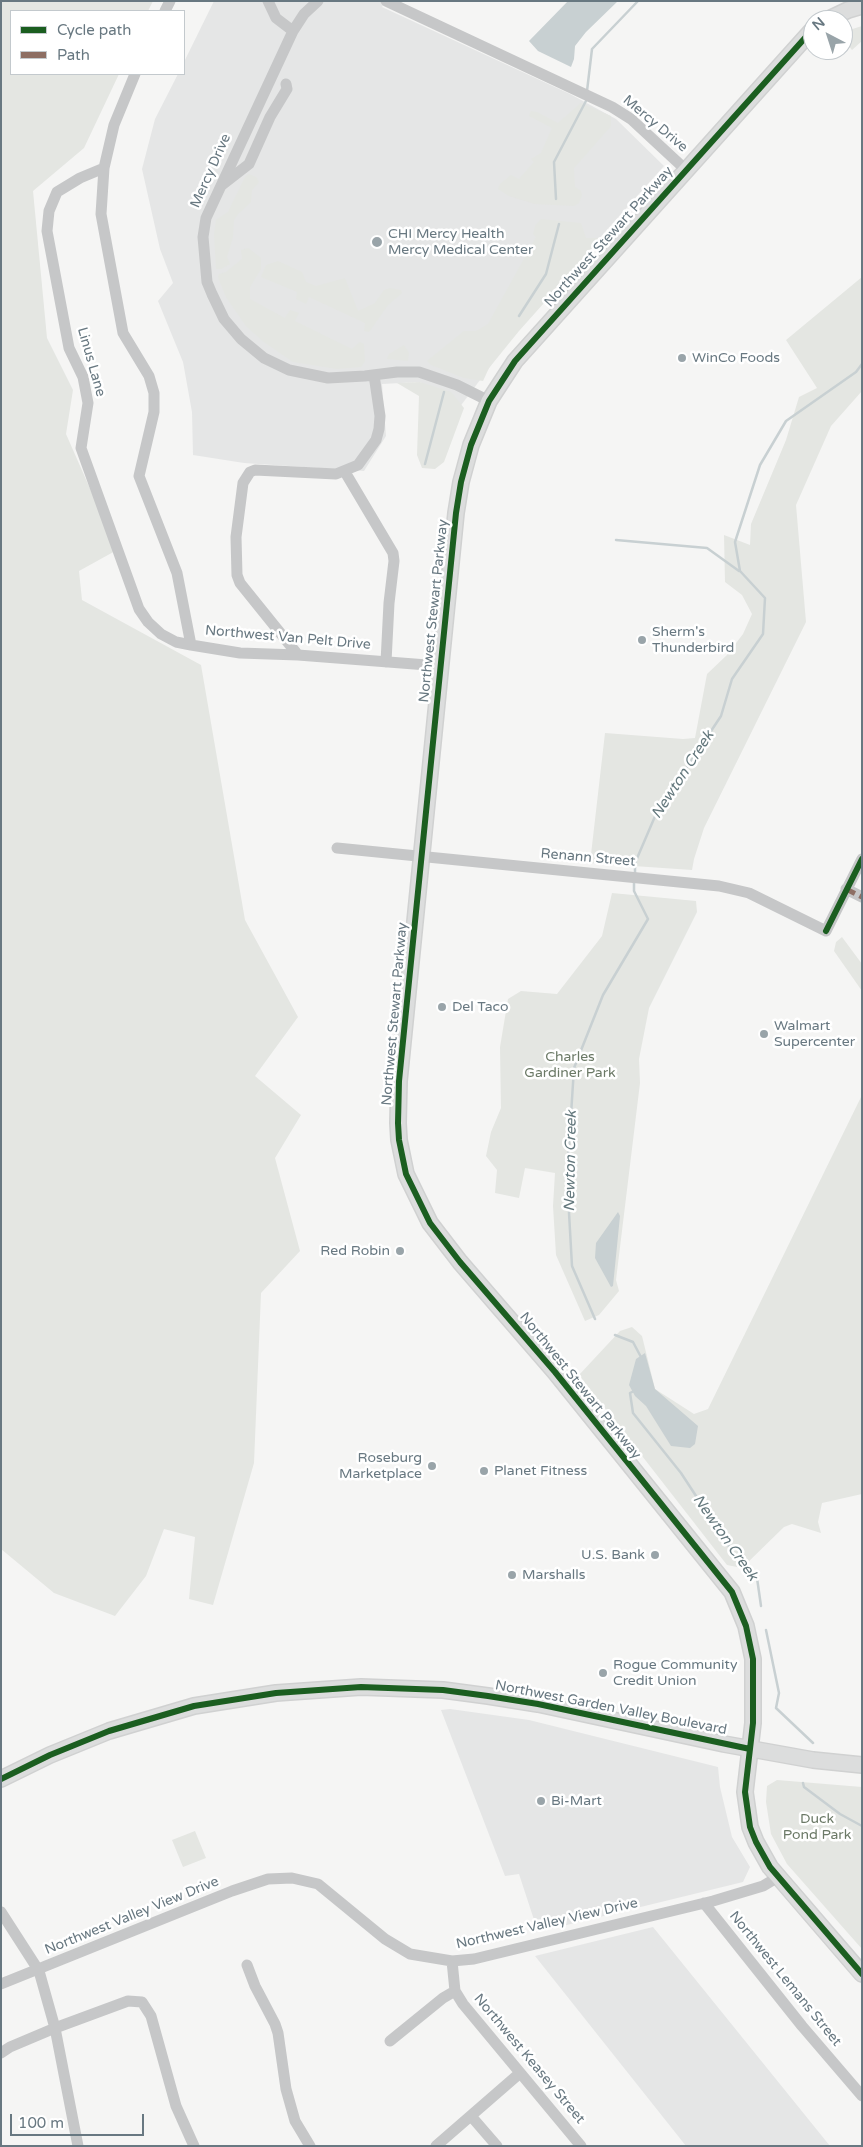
<!DOCTYPE html>
<html>
<head>
<meta charset="utf-8">
<style>
  body { margin:0 }
  #map { position:relative; width:863px; height:2147px; overflow:hidden; background:#f5f5f4; font-family:"Varela Round",sans-serif }
  canvas { display:block }
  .frame { position:absolute; inset:0; border:2px solid #687881; pointer-events:none }
  .legend { position:absolute; left:10px; top:10px; width:175px; height:65px; box-sizing:border-box; background:#fff; border:1px solid #c3c9cd; margin:0; padding:6px 9px; list-style:none; font-size:15px; color:#687881 }
  .legend li { display:flex; align-items:center; gap:10px; height:25px }
  .legend b { width:25px; border:1px solid #c3c9cd }
  .north { position:absolute; left:803px; top:10px; width:50px; height:50px; box-sizing:border-box; background:#fff; border:1px solid #c3c9cd; border-radius:50%; rotate:320deg; font-size:14px; font-weight:700; line-height:20px; text-align:center; color:#687881 }
  .north::after { content:''; display:block; margin:auto; width:18px; height:22px; background:#99a4a9; clip-path:polygon(50% 0,100% 100%,50% 72%,0 100%) }
  .scale { position:absolute; left:10px; top:2114px; width:134px; height:22px; box-sizing:border-box; border:2px solid #687881; border-top:0; padding-left:6px; font-size:15px; line-height:18px; white-space:nowrap; color:#687881; -webkit-text-stroke:4px #fff; paint-order:stroke }
</style>
</head>
<body>
<div id="map">
<canvas width="863" height="2147"></canvas>
<div class="frame"></div>
<ul class="legend">
<li><b style="height:6px;background:#1b5e20"></b>Cycle path</li>
<li><b style="height:6px;background:#8d6e63"></b>Path</li>
</ul>
<div class="north">N</div>
<div class="scale">100 m</div>
</div>
<script>
const c = document.querySelector('canvas').getContext('2d');
c.lineJoin = 'round';
function paint(path, color) { c.fillStyle = color; c.fill(path, 'evenodd'); }
const poly = rows => new Path2D(rows.map(r => 'M' + r).join(''));
function stroke(path, color, width, dash) { c.strokeStyle = color; c.lineWidth = width; c.lineCap = dash ? 'butt' : 'round'; c.setLineDash(dash || []); c.stroke(path); }
function label(font, color, halo, rows, align = 'center') {
  c.font = font + ' "Varela Round",sans-serif'; c.lineWidth = 5; c.setLineDash([]); c.textBaseline = 'middle'; c.strokeStyle = halo; c.fillStyle = color; for (const [text, x, y, turn = 0] of rows) {
    c.save(); c.translate(x, y); c.rotate((+turn || 0) * Math.PI / 180); c.textAlign = isNaN(turn) ? turn : align; if (halo) c.strokeText(text, 0, 0); c.fillText(text, 0, 0); c.restore();
  }
}
paint(poly([
  [214,1,386,1,382,7,570,94,616,119,664,166,519,328,459,408,420,382,382,384,386,436,364,471,244,463,193,455,192,412,183,362,158,301,173,283,160,249,142,169,155,119,178,74,184,74,184,62],
  [450,1709,529,1720,718,1767,720,1787,732,1837,750,1867,743,1882,538,1932,519,1874,505,1876,441,1710],
  [653,1927,830,2146,686,2146,535,1956]
]), '#e5e6e6');
paint(poly([
  [1,1,153,1,148,11,11,11,11,74,119,74,84,148,33,191,47,338,73,390,66,434,117,550,79,571,82,600,201,665,245,920,298,1017,255,1076,301,1115,275,1158,300,1251,261,1293,254,1463,213,1605,189,1599,195,1537,164,1529,146,1576,115,1616,54,1593,1,1549],
  [862,26,862,41,852,50,843,39,843,32],
  [581,103,611,116,611,126,574,168,575,187,581,191,582,195,579,203,574,206,535,204,509,196,498,189,500,184,511,175,519,179,534,162,531,159,541,153,552,128,529,116,531,111,537,112,558,123],
  [249,174,256,177,259,182,252,190,251,202,238,214,234,220,233,237,227,257,230,264,221,269,216,269,214,234,216,220,228,212,245,177],
  [541,219,581,223,586,238,602,238,519,331,489,368,483,381,464,378,431,365,427,361,464,331,476,331,488,324,536,237,533,234,535,226],
  [248,248,261,258,261,269,250,287,250,299,285,318,290,310,299,313,295,321,352,349,360,342,364,344,365,361,361,367,337,369,293,362,264,342,246,326,226,297,218,277,219,274,226,272,242,259,241,250],
  [278,261,302,272,306,282,316,286,345,278,358,311,375,303,384,290,390,288,401,290,402,293,388,305,369,332,364,331,365,323,309,297,306,304,296,299,297,292,261,277,266,265],
  [862,277,862,391,831,426,796,505,806,622,704,828,694,859,692,870,590,863,605,733,683,739,695,738,707,674,727,655,743,634,752,614,742,595,725,582,724,535,750,545,751,524,786,440,799,397,817,388,786,340],
  [404,345,409,353,408,361,387,359,389,354],
  [420,382,451,392,464,408,444,462,435,469,422,468,417,455,419,396,397,383],
  [612,893,696,901,697,912,649,1008,639,1059,640,1083,616,1280,619,1291,599,1315,585,1321,556,1255,553,1206,555,1173,525,1168,519,1198,495,1193,497,1170,486,1156,491,1132,501,1108,500,1047,508,999,521,991,557,994,602,936],
  [842,937,862,964,862,991,834,951,836,942],
  [862,1095,862,1494,822,1503,818,1522,821,1533,792,1524,784,1527,742,1568,727,1565,579,1375,620,1331,632,1327,642,1336,655,1389,694,1414,708,1409],
  [777,1780,862,1787,862,1949,787,1864,771,1834,766,1802,767,1786],
  [195,1831,206,1858,183,1867,172,1840]
]), '#e4e6e2');
paint(poly([
  [568,1,618,1,586,32,575,46,574,59,571,67,538,51,529,41],
  [618,1212,620,1216,613,1286,611,1287,595,1258,596,1243],
  [645,1353,655,1389,698,1426,695,1444,690,1448,671,1446,646,1406,635,1396,629,1385,636,1359]
]), '#c8d0d2');
stroke(poly([
  [587,91,592,49,638,1],
  [556,199,554,162,587,99],
  [519,316,546,274,559,224],
  [425,464,444,392],
  [616,540,707,548,739,571],
  [635,875,635,863,656,814,721,716,732,679,763,634,765,598,740,571,735,542,760,465,786,421,856,372,862,364],
  [595,1319,572,1266,567,1177,574,1068,603,995,648,919,634,891,634,881],
  [615,1335,633,1342,642,1359],
  [636,1390,630,1393,633,1413,681,1473,736,1557,757,1578,761,1606],
  [766,1630,779,1693,776,1708,813,1743],
  [803,1783,804,1787,840,1814,862,1826]
]), '#c8d0d2', 2.5);
const major = poly([
  [827,20,848,10,862,6],
  [813,29,515,361,489,401,471,445,461,482,456,513,399,1081,398,1123,399,1140,406,1174,430,1223,460,1262,555,1372,732,1592,746,1626,753,1659,753,1723,745,1792,750,1827,756,1842,770,1867,862,1974],
  [1,1779,50,1755,109,1731,194,1706,276,1693,361,1687,443,1690,488,1696,538,1704,724,1744,813,1760,862,1765]
]);
stroke(major, '#d0d1d1', 18);
stroke(poly([
  [268,1,276,18,293,31],
  [318,1,304,14,293,31,206,218,203,237,207,282,212,294,224,319,241,339,264,358,289,370,328,378,365,376,397,372,419,372,457,385,489,401],
  [386,1,612,107,631,119,686,170],
  [165,11,170,1],
  [135,74,114,125,104,168,101,214,123,333,149,376,154,393,154,412,139,476,177,573,191,645,240,653,298,655,440,666],
  [104,168,80,178,57,192,49,211,47,231,69,348,83,377,88,403,81,448,139,609,148,622,161,634,176,642,191,645],
  [222,185,249,164,270,117,287,89,286,84],
  [345,472,393,553,394,561,389,603,386,662],
  [298,655,240,583,237,575,236,537,243,483,250,472,255,470,336,474,358,465,376,440,379,429,380,416,374,375],
  [337,848,719,886,749,893,826,931,862,859],
  [846,889,862,897],
  [704,1903,802,2026,862,2096],
  [1,1912,39,1971,55,2028,78,2146],
  [452,1961,455,1991,463,2004,581,2146],
  [247,1965,255,1986,275,2024,278,2033,286,2089,295,2121,310,2146],
  [1,1984,232,1891,268,1879,292,1878,318,1884,385,1939,410,1954,452,1961,474,1959,713,1901,763,1886,778,1877],
  [390,2041,443,1998,455,1991],
  [1,2053,10,2047,55,2028,128,2001,142,2002,151,2016,176,2106,194,2146],
  [471,2116,497,2146],
  [436,2146,520,2073]
]), '#c6c7c8', 11);
stroke(major, '#dcdddd', 15);
stroke(poly([
  [846,889,862,897]
]), '#8d6e63', 5, [10, 5]);
stroke(poly([
  [813,29,515,361,489,401,471,445,461,482,456,513,399,1081,398,1123,399,1140,406,1174,430,1223,460,1262,555,1372,732,1592,746,1626,753,1659,753,1723,745,1792,750,1827,756,1842,770,1867,862,1974],
  [826,931,862,859],
  [1,1779,50,1755,109,1731,194,1706,276,1693,361,1687,443,1690,488,1696,538,1704,750,1749]
]), '#1b5e20', 6);
for (const [x, y, r, color] of [
  [377,242,6,"#99a4a9"],
  [682,358,5,"#99a4a9"],
  [642,640,5,"#99a4a9"],
  [442,1007,5,"#99a4a9"],
  [764,1034,5,"#99a4a9"],
  [400,1251,5,"#99a4a9"],
  [432,1466,5,"#99a4a9"],
  [484,1471,5,"#99a4a9"],
  [655,1555,5,"#99a4a9"],
  [512,1575,5,"#99a4a9"],
  [603,1673,5,"#99a4a9"],
  [541,1801,5,"#99a4a9"]
]) { const dot = new Path2D(); dot.arc(x, y, r, 0, 2 * Math.PI); c.fillStyle = color; c.fill(dot); stroke(dot, '#fff', 2); }
label('14px', '#687881', '#fff', [
  ["Mercy Drive",655,124,40],
  ["Mercy Drive",211,171,-66],
  ["Northwest Stewart Parkway",609,237,-48],
  ["Linus Lane",91,362,74],
  ["Northwest Stewart Parkway",434,611,-84],
  ["Northwest Van Pelt Drive",288,638,5],
  ["Renann Street",588,858,5],
  ["Northwest Stewart Parkway",395,1014,-85],
  ["Northwest Stewart Parkway",580,1386,51],
  ["Northwest Garden Valley Boulevard",611,1708,11],
  ["Northwest Valley View Drive",132,1916,-22],
  ["Northwest Valley View Drive",547,1924,-13],
  ["Northwest Lemans Street",785,1979,51],
  ["Northwest Keasey Street",529,2059,50]
]);
label('14px', '#687881', '#fff', [
  ["CHI Mercy Health",388,234],
  ["Mercy Medical Center",388,250],
  ["WinCo Foods",692,358],
  ["Sherm's",652,632],
  ["Thunderbird",652,648],
  ["Del Taco",452,1007],
  ["Walmart",774,1026],
  ["Supercenter",774,1042],
  ["Red Robin",390,1251,"right"],
  ["Roseburg",422,1458,"right"],
  ["Marketplace",422,1474,"right"],
  ["Planet Fitness",494,1471],
  ["U.S. Bank",645,1555,"right"],
  ["Marshalls",522,1575],
  ["Rogue Community",613,1665],
  ["Credit Union",613,1681],
  ["Bi-Mart",551,1801]
], 'left');
label('14px', '#6b7966', '#fff', [
  ["Charles",570,1057],
  ["Gardiner Park",570,1073],
  ["Duck",817,1819],
  ["Pond Park",817,1835]
]);
label('italic 15px', '#64787d', '#fff', [
  ["Newton Creek",683,775,-57],
  ["Newton Creek",571,1161,-89],
  ["Newton Creek",725,1538,55]
]);
</script>
</body>
</html>
